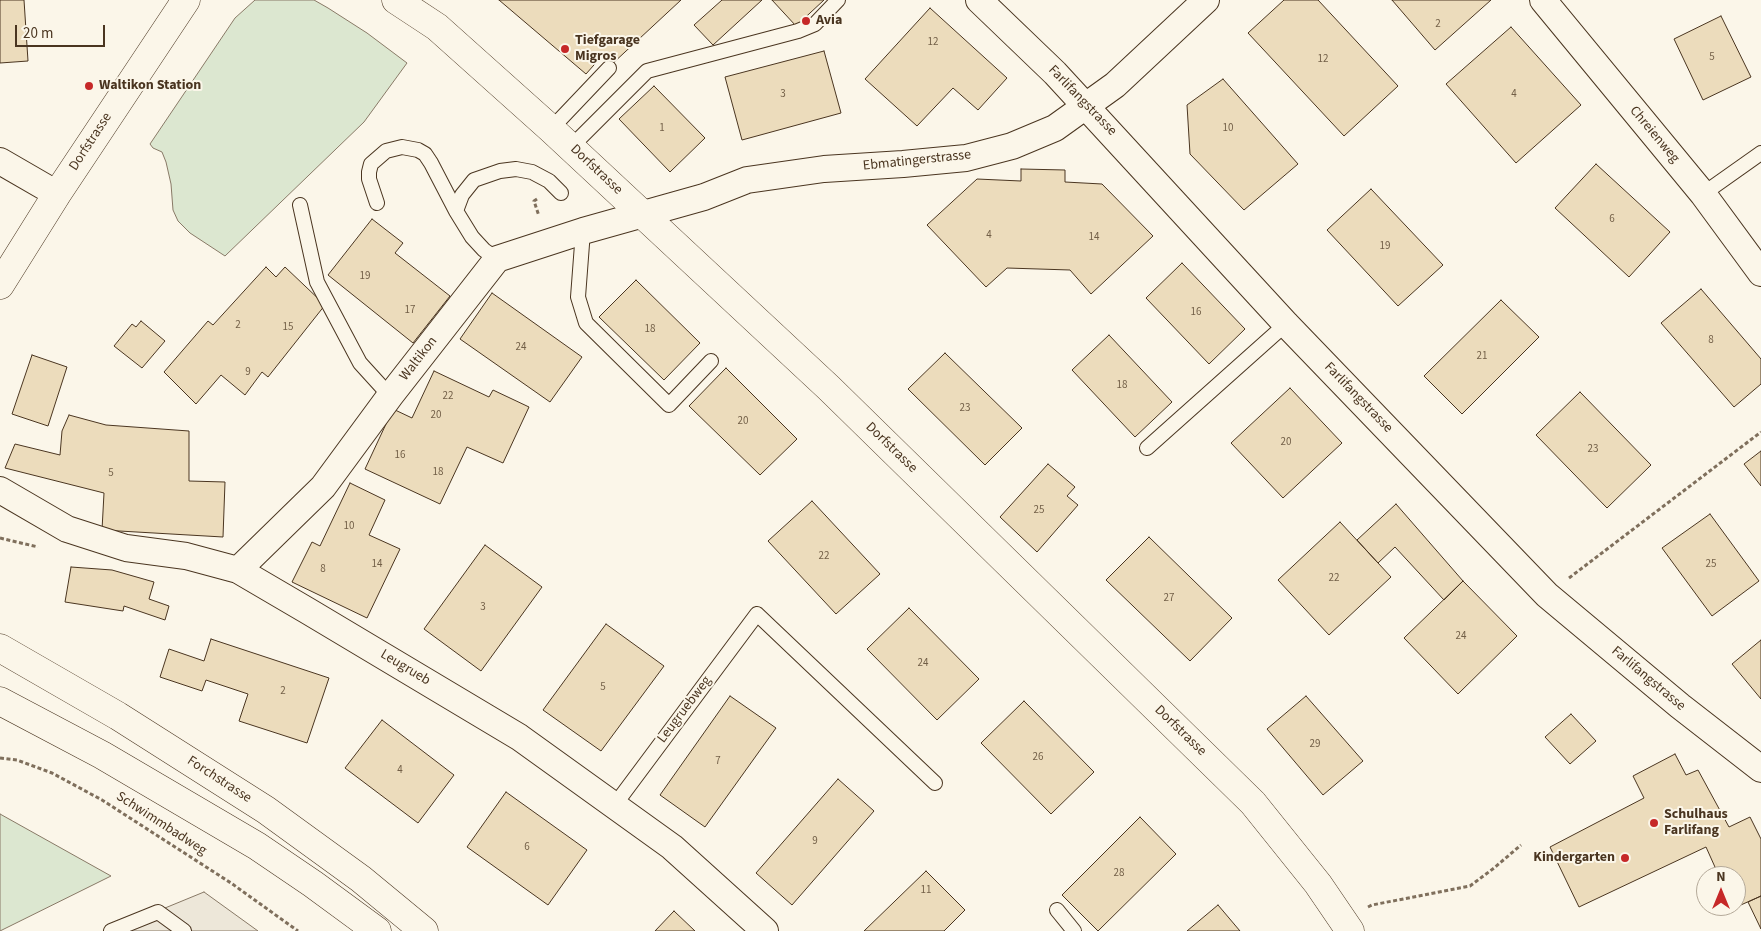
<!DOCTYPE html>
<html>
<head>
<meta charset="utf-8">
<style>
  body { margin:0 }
  #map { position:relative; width:1761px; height:931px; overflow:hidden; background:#fbf6e9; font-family:"Source Sans 3",sans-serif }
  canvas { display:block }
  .north { position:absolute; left:1696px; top:866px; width:50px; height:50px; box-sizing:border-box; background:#fbf6e9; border:1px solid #b4a999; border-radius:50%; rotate:0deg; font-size:14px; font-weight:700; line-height:20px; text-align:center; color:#4a3520 }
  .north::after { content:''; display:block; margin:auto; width:18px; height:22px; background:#c62828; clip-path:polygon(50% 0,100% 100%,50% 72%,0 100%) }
  .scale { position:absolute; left:15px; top:25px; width:90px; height:22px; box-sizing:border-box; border:2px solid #4a3520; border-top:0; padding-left:6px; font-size:15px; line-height:18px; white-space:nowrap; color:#4a3520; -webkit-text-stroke:4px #fbf6e9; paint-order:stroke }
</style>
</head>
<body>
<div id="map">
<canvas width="1761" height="931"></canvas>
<div class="north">N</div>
<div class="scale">20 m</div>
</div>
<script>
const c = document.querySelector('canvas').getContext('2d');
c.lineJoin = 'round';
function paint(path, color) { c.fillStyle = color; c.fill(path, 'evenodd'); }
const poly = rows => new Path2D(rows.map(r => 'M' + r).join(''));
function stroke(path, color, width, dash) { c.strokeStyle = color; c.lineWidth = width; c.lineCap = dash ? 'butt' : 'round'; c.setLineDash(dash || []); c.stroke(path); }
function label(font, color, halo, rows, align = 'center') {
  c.font = font + ' "Source Sans 3",sans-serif'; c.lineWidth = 4; c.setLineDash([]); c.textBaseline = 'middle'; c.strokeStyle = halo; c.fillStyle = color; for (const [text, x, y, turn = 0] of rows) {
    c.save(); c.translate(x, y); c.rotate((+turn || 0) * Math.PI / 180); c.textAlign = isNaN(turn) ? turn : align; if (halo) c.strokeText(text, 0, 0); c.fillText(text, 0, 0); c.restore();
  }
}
const green = poly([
  [255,0,314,0,328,8,367,33,407,63,364,122,225,256,190,233,178,221,173,210,171,184,166,162,162,152,153,148,150,144,235,18,255,0],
  [0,814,111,876,0,931,0,814]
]);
paint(green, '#dce7d0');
stroke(green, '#887966', 1);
const parking = poly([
  [204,892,258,931,109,931,204,892]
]);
paint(parking, '#ede7d9');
stroke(parking, '#887966', 1);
const building = poly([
  [0,0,24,0,28,61,0,63,0,0],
  [499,0,681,0,611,65,601,57,586,74,499,0],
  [722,0,762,0,713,45,694,25,722,0],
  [772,0,824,0,796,26,772,0],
  [1284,0,1318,0,1398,86,1344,136,1248,33,1284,0],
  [1392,0,1491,0,1435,50,1392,0],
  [930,8,1007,78,978,110,953,88,917,126,865,79,930,8],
  [1721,16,1751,77,1703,100,1674,39,1721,16],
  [1511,27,1581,105,1516,163,1446,84,1511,27],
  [824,51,841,113,742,140,725,77,824,51],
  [1223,79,1298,164,1244,210,1190,154,1187,105,1223,79],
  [654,86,705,138,670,172,619,119,654,86],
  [1596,164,1670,232,1629,277,1555,208,1596,164],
  [1021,169,1065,170,1065,182,1102,184,1153,236,1091,294,1070,270,1007,268,986,287,927,225,977,179,1021,181,1021,169],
  [1371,189,1443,265,1398,306,1327,230,1371,189],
  [372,219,403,243,395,253,450,296,413,343,328,275,372,219],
  [1182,263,1245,329,1209,364,1146,298,1182,263],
  [266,267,276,277,285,267,325,305,268,377,262,372,245,395,221,375,196,404,164,372,208,321,213,325,266,267],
  [636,280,700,343,664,380,599,317,636,280],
  [1701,289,1761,359,1761,384,1734,407,1661,323,1701,289],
  [492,293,582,357,550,402,460,339,492,293],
  [1501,300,1539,337,1462,414,1424,376,1501,300],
  [141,321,165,341,142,368,114,346,132,324,136,327,141,321],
  [1109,335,1172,402,1135,437,1072,370,1109,335],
  [945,353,1022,428,985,465,908,389,945,353],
  [32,355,67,367,48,426,12,414,32,355],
  [726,368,797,439,760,475,689,406,726,368],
  [434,371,489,397,493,390,529,407,503,463,467,447,440,504,365,469,393,409,412,418,434,371],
  [1290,388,1342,443,1283,498,1231,443,1290,388],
  [1580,392,1651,465,1607,508,1536,435,1580,392],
  [69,415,106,425,189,431,189,481,225,482,223,537,102,530,104,493,5,468,15,444,60,455,62,431,69,415],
  [1761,451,1761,486,1744,464,1761,451],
  [1048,464,1075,487,1067,496,1078,505,1037,552,1000,517,1048,464],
  [350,483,385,500,369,535,400,549,367,618,292,582,312,542,320,546,350,483],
  [812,501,880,574,836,614,768,541,812,501],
  [1396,504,1463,581,1444,600,1395,547,1378,563,1357,540,1396,504],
  [1710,514,1759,581,1712,616,1662,548,1710,514],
  [1340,522,1391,577,1329,635,1278,580,1340,522],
  [1149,537,1232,618,1190,661,1106,580,1149,537],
  [485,545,542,587,481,671,424,629,485,545],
  [71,567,112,570,154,582,149,599,169,606,165,620,124,606,123,611,65,602,71,567],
  [1463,581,1517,636,1458,694,1404,638,1463,581],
  [909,608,979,679,937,720,867,649,909,608],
  [606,624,664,666,601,751,543,710,606,624],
  [211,639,329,678,307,743,239,721,248,694,206,680,202,691,160,677,169,649,204,661,211,639],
  [1761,640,1761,699,1732,664,1761,640],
  [730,696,776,728,705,827,660,795,730,696],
  [1306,696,1363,761,1323,795,1267,729,1306,696],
  [1024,701,1094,772,1051,814,981,743,1024,701],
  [1571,714,1596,741,1570,764,1545,737,1571,714],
  [382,720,454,775,418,823,345,768,382,720],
  [1675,754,1686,775,1698,770,1729,827,1750,817,1761,839,1761,896,1734,908,1733,906,1736,906,1736,876,1719,876,1706,847,1579,907,1550,847,1644,798,1633,776,1675,754],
  [838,779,874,811,792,905,756,873,838,779],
  [506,792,587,850,548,905,467,847,506,792],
  [1140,817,1176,854,1098,931,1062,895,1140,817],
  [926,871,965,910,944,931,864,931,926,871],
  [1761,896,1761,929,1748,902,1761,896],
  [1218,905,1240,931,1187,931,1218,905],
  [674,911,695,931,655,931,674,911]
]);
paint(building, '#ecdcbc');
stroke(building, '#4a3520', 1);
const lane = poly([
  [551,129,609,68],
  [571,147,647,71,798,31,815,24,838,0],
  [1703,194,1761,153],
  [377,203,369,179,369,172,371,164,386,151,402,147,418,150,425,154,431,163,456,211,472,237,484,250,497,259],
  [300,205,317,282,360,363,390,396],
  [456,211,462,195,474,180,500,171,516,169,532,172,549,181,561,193],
  [583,231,578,297,586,323,669,405,711,361],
  [1147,448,1286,324],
  [614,806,757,614,935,783],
  [1057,910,1074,931],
  [111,931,158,912,184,931]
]);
const street = poly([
  [979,0,1055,73,1286,324,1547,595,1680,706,1761,769],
  [1543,0,1703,194,1761,273],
  [0,161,57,194],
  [0,490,67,529,126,548,186,556,238,570,308,611,519,737,672,847,765,931],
  [238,570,323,487,390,396,497,259,583,231,704,197,747,180,824,169,903,164,966,158,1012,146,1055,128,1115,85,1206,0]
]);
const secondary = poly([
  [396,0,437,27,551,129,829,388,1253,803,1318,884,1350,931],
  [0,285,57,194,186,0]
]);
const highway = poly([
  [0,648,118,716,266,810,361,879,424,931],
  [0,701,102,755,257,846,313,884,377,931]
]);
stroke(lane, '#4a3520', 16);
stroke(street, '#4a3520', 28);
stroke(secondary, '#4a3520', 29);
stroke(highway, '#4a3520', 29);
stroke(poly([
  [537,199,534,201,539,216],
  [0,538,38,547],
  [1569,578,1761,432],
  [0,758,17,760,52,773,102,800,231,883,298,931],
  [1368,907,1372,905,1470,886,1494,868,1521,845]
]), '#7f6f5c', 3, [4, 2.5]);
stroke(lane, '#fbf6e9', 14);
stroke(street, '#fbf6e9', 26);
stroke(secondary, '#fbf6e9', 28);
stroke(highway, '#fbf6e9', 28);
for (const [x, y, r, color] of [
  [806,21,5,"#c62828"],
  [565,49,5,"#c62828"],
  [89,86,5,"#c62828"],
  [1654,823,5,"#c62828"],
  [1625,858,5,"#c62828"]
]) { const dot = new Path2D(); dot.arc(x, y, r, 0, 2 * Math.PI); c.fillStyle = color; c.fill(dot); stroke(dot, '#fbf6e9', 2); }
label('11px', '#725f47', null, [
  ["2",1438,25],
  ["12",933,43],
  ["5",1712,58],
  ["12",1323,60],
  ["3",783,95],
  ["4",1514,95],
  ["1",662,129],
  ["10",1228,129],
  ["6",1612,220],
  ["4",989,236],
  ["14",1094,238],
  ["19",1385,247],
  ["19",365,277],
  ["17",410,311],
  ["16",1196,313],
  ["2",238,326],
  ["15",288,328],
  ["18",650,330],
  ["8",1711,341],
  ["24",521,348],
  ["21",1482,357],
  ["9",248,373],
  ["18",1122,386],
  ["22",448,397],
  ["23",965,409],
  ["20",436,416],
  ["20",743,422],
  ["20",1286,443],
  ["23",1593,450],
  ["16",400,456],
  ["18",438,473],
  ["5",111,474],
  ["25",1039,511],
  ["10",349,527],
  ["22",824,557],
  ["14",377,565],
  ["25",1711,565],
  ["8",323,570],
  ["22",1334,579],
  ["27",1169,599],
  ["3",483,608],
  ["24",1461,637],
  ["24",923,664],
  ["5",603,688],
  ["2",283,692],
  ["29",1315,745],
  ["26",1038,758],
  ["7",718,762],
  ["4",400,771],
  ["9",815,842],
  ["6",527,848],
  ["28",1119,874],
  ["11",926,891]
]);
label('bold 14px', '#4a3520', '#fbf6e9', [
  ["Avia",816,21],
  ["Tiefgarage",575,41],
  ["Migros",575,57],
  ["Waltikon Station",99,86],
  ["Schulhaus",1664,815],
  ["Farlifang",1664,831],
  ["Kindergarten",1615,858,"right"]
], 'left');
label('14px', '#4a3520', '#fbf6e9', [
  ["Farlifangstrasse",1082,101,46],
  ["Chreienweg",1654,135,50],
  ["Dorfstrasse",91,142,-57],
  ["Ebmatingerstrasse",917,161,-6],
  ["Dorfstrasse",596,170,43],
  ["Waltikon",419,359,-52],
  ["Farlifangstrasse",1358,398,46],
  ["Dorfstrasse",891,448,44],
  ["Leugrueb",405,668,31],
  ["Farlifangstrasse",1648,679,40],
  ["Leugruebweg",685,710,-53],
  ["Dorfstrasse",1180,731,44],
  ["Forchstrasse",219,780,33],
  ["Schwimmbadweg",161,824,33]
]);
</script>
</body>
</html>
